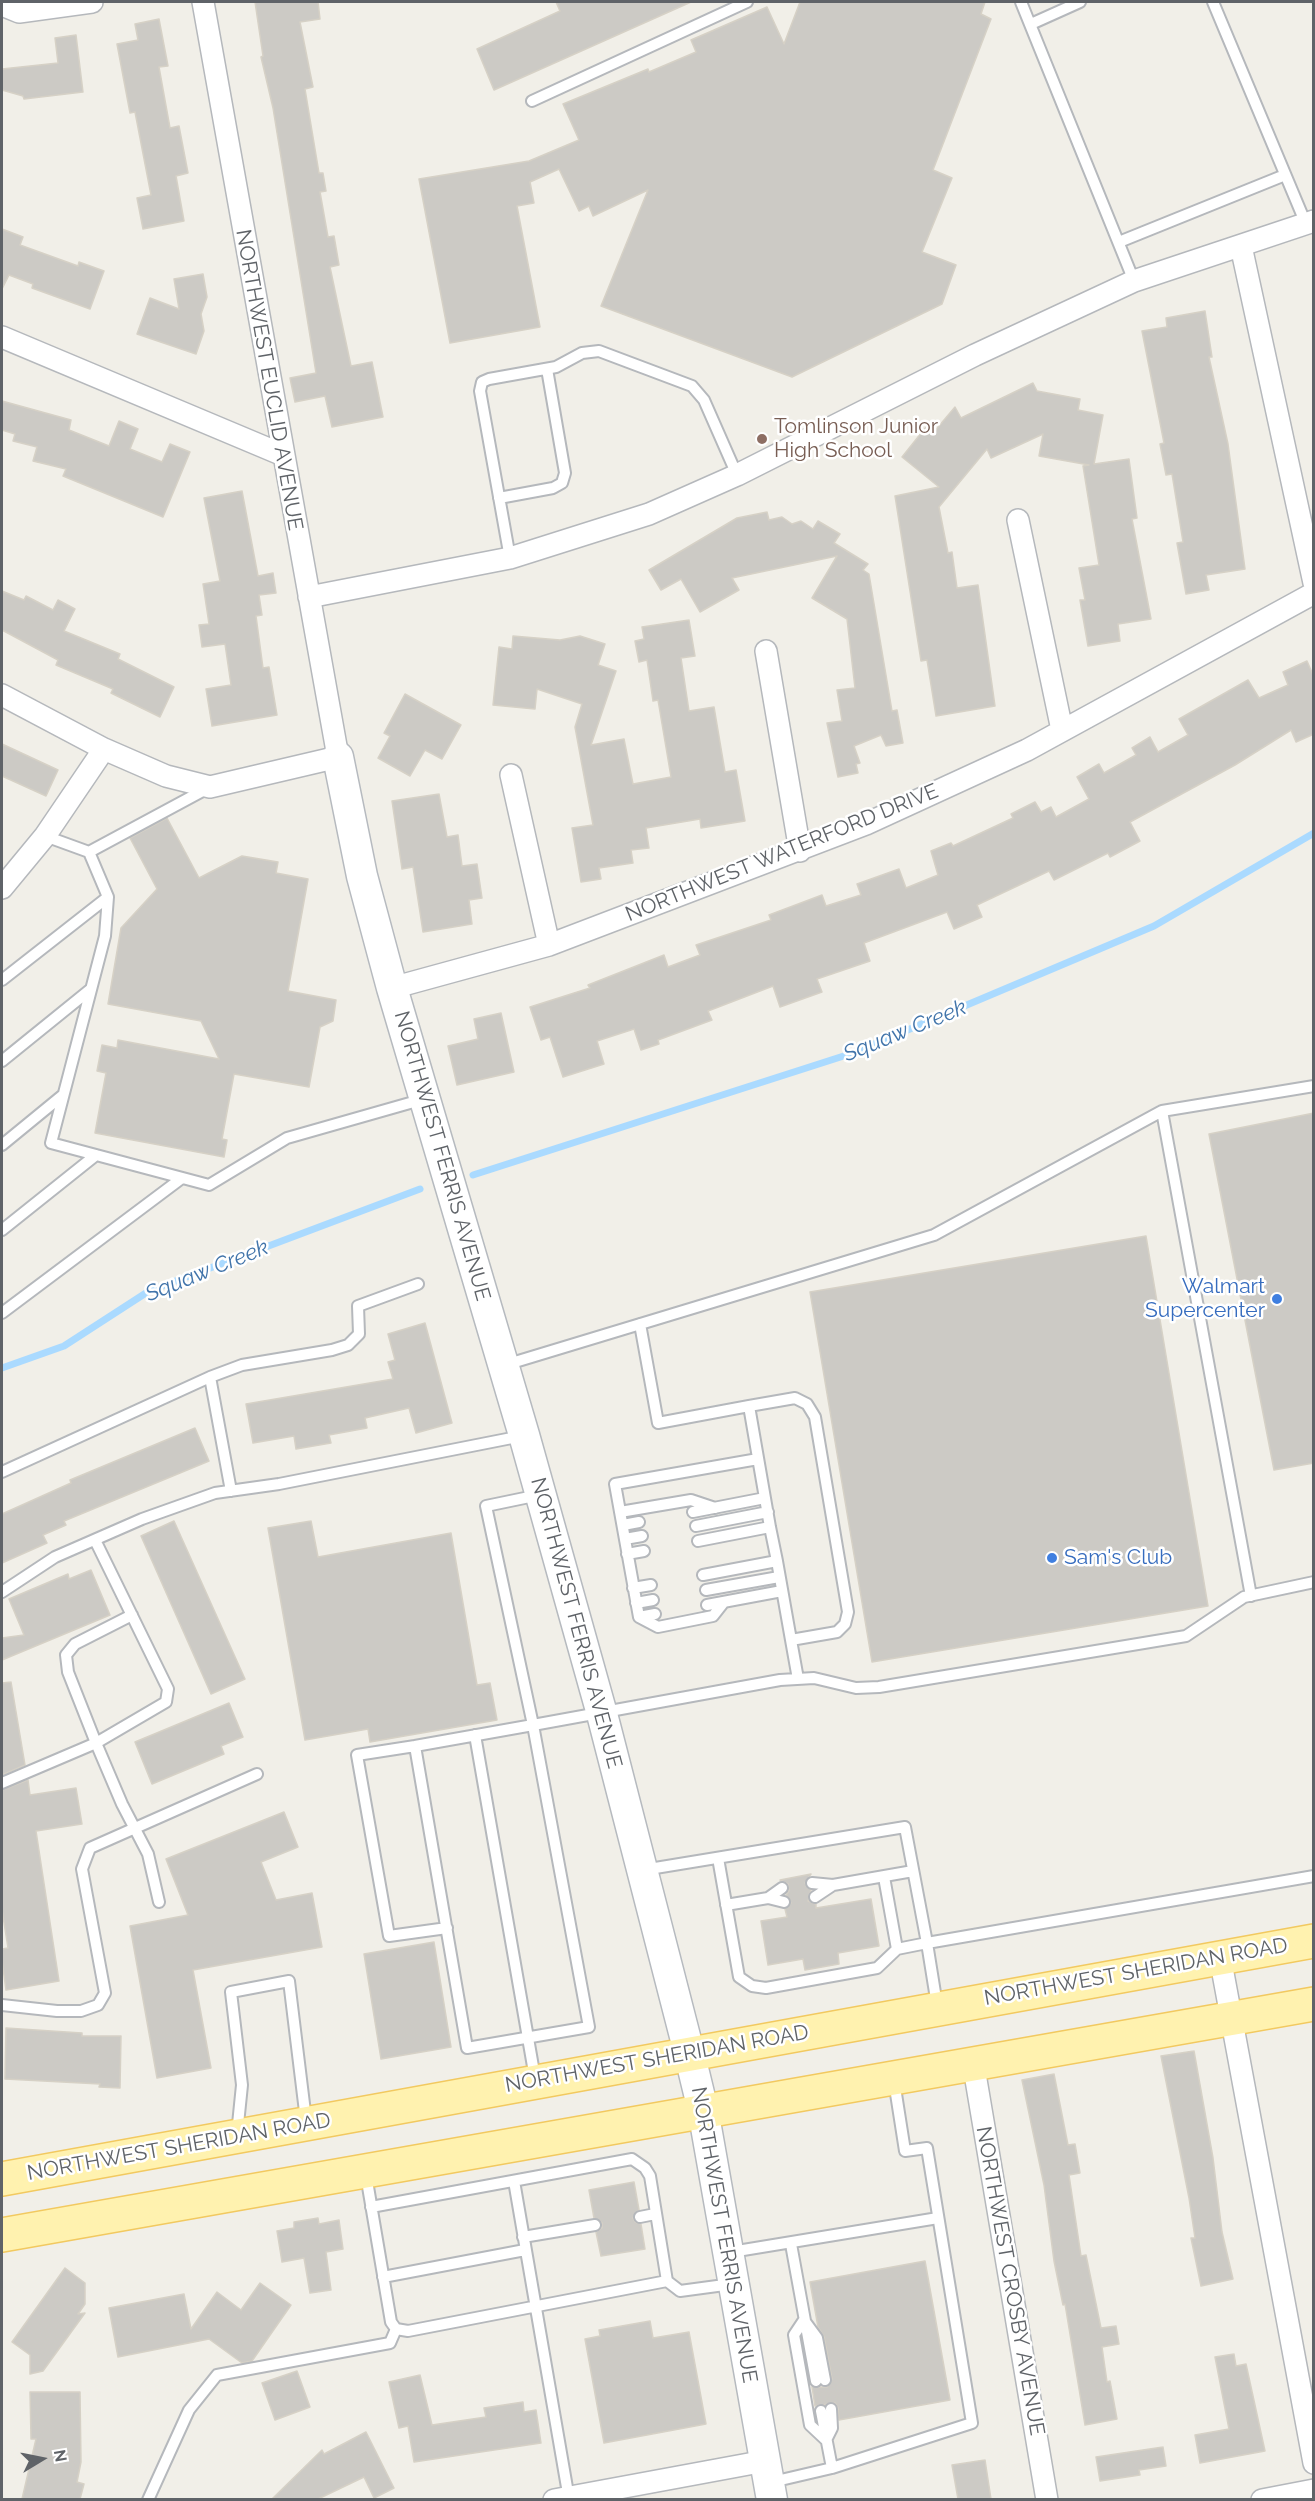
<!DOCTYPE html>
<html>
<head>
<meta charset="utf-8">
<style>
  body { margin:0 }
  #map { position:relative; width:1315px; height:2501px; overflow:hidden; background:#f1efe8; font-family:Raleway,sans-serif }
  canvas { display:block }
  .frame { position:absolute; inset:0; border:3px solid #5f6368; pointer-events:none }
  .north { position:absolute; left:12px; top:2429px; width:60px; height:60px; -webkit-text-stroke:4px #fff; paint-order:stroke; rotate:80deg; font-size:16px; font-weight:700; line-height:24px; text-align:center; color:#5f6368 }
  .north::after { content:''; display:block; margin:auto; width:21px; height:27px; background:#5f6368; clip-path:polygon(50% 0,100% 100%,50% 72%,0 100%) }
</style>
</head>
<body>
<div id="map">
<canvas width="1315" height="2501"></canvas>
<div class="frame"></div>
<div class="north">N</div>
</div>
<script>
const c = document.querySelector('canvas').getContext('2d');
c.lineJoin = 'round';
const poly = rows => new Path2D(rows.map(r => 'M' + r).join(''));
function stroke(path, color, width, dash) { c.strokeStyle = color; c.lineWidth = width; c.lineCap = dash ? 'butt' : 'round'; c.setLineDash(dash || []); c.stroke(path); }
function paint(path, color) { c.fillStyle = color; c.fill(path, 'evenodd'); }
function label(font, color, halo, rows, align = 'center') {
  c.font = font + ' Raleway,sans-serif'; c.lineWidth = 5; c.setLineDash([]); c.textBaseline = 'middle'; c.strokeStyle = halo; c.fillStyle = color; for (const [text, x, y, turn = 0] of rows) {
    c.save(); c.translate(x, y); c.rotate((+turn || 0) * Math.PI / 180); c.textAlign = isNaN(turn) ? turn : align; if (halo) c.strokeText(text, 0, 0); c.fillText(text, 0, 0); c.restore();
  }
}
stroke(poly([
  [473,1175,853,1053,1154,926,1314,833],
  [2,1368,64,1346,149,1291,420,1189]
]), '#aadaff', 7);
const building = poly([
  [255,2,318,2,320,19,300,22,313,87,305,89,319,173,323,173,326,191,320,192,328,237,334,236,339,265,330,267,351,366,372,362,383,417,332,427,325,396,295,402,290,378,316,373,273,108,261,57,263,56,255,2],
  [556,2,691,2,494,90,477,49,560,11,556,2],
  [800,2,985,2,981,14,991,19,933,170,952,178,922,252,956,265,942,304,792,377,601,306,648,190,593,216,589,206,579,211,559,169,530,182,534,203,517,206,540,327,450,343,419,179,529,161,579,140,563,104,648,69,649,72,696,52,691,40,767,7,784,44,800,2],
  [159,19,168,66,159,67,170,128,179,126,188,173,176,176,184,221,143,229,137,198,151,195,135,112,130,113,117,44,138,40,135,24,159,19],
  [76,35,83,92,24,99,23,96,2,90,2,69,58,63,55,38,76,35],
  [2,229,23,237,20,245,78,266,79,262,104,271,90,309,32,288,33,284,9,275,2,289,2,229],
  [203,274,207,297,201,314,204,331,196,354,137,334,150,298,179,309,174,279,203,274],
  [1205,311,1212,357,1209,357,1228,444,1245,569,1206,575,1209,590,1186,594,1177,543,1183,542,1172,474,1166,475,1160,444,1164,443,1142,331,1167,327,1166,318,1205,311],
  [1033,383,1037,391,1080,399,1078,410,1103,415,1094,464,1129,459,1137,518,1132,519,1151,619,1118,624,1120,641,1088,646,1080,600,1085,600,1079,568,1099,565,1083,466,1089,465,1039,456,1043,434,991,458,987,449,939,507,948,553,952,552,957,588,978,585,995,706,936,716,927,660,921,661,895,496,939,487,902,457,926,427,933,433,955,407,961,418,1033,383],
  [2,401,71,420,69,430,109,446,119,421,138,429,130,449,162,462,170,444,190,452,163,517,63,476,66,469,33,461,37,447,13,441,15,434,2,430,2,401],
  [242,491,258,576,273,573,276,593,259,595,262,615,256,616,263,668,269,667,277,715,212,726,206,689,231,685,225,644,202,647,199,625,209,624,203,584,220,581,204,498,242,491],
  [767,512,769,520,782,517,792,524,801,521,813,529,818,521,840,534,834,543,868,564,863,570,869,574,892,711,897,710,903,743,886,746,881,735,854,746,860,763,856,764,858,773,838,777,827,723,842,721,837,690,855,688,847,619,812,598,837,556,732,578,739,590,700,612,681,579,661,590,649,570,737,518,767,512],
  [2,591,24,600,26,596,53,610,58,600,75,609,64,631,120,654,118,659,174,687,160,717,111,693,113,689,56,665,58,660,2,630,2,591],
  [689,620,695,656,681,658,689,711,714,707,725,772,736,770,745,821,701,828,700,819,646,828,649,848,631,850,633,863,599,868,601,879,581,882,572,828,593,825,575,727,582,704,537,689,535,709,493,705,499,647,512,649,513,636,560,640,580,636,605,644,598,665,616,671,591,745,624,739,633,784,671,777,658,700,653,701,647,660,639,662,635,641,644,639,642,627,689,620],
  [1307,661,1314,677,1314,734,1296,742,1291,730,1235,765,1130,822,1140,841,1110,857,1108,853,1054,880,1049,871,977,905,982,917,954,929,947,912,864,943,870,961,817,979,822,992,780,1007,773,986,708,1011,712,1020,658,1040,659,1044,641,1050,634,1029,597,1041,604,1064,563,1077,550,1037,541,1040,530,1007,590,988,588,985,664,955,668,967,700,955,696,945,771,920,769,915,822,895,826,906,861,895,857,884,899,869,906,888,938,875,931,851,951,843,953,846,1013,818,1011,814,1035,802,1041,812,1051,807,1056,817,1089,799,1077,777,1099,764,1104,773,1136,755,1132,748,1150,737,1158,752,1188,735,1179,719,1248,680,1259,698,1288,685,1283,672,1307,661],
  [405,694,461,725,442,759,425,750,410,776,378,758,390,736,384,733,405,694],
  [2,744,58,770,46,796,2,776,2,744],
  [439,794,447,837,458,835,462,866,477,864,482,898,469,900,472,924,423,932,413,867,402,869,392,801,439,794],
  [167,818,199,878,242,856,278,862,276,873,308,879,288,991,336,1000,333,1021,320,1027,309,1087,234,1074,222,1139,227,1140,224,1157,95,1133,106,1073,97,1071,102,1045,117,1048,118,1040,219,1059,201,1021,108,1004,121,928,157,889,130,838,167,818],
  [501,1013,514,1072,457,1085,448,1046,478,1039,474,1019,501,1013],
  [1314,1113,1314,1463,1274,1470,1209,1134,1314,1113],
  [1146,1236,1208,1606,872,1662,810,1292,1146,1236],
  [425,1323,452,1423,416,1433,409,1408,365,1418,367,1428,329,1435,331,1443,296,1449,294,1436,253,1443,246,1404,393,1379,388,1362,395,1360,388,1334,425,1323],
  [195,1428,209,1461,64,1521,66,1525,43,1535,47,1543,2,1563,2,1514,71,1483,70,1480,195,1428],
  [174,1521,245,1679,211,1694,141,1536,174,1521],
  [311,1521,318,1557,451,1533,477,1685,490,1683,497,1720,370,1742,368,1729,305,1740,268,1528,311,1521],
  [91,1570,110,1615,2,1660,2,1638,24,1635,9,1599,68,1574,69,1579,91,1570],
  [11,1682,25,1765,2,1775,2,1683,11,1682],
  [229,1703,243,1737,221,1746,224,1754,152,1784,135,1742,229,1703],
  [28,1780,30,1795,76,1788,82,1824,36,1831,59,1981,6,1990,2,1961,2,1949,8,1948,2,1910,2,1790,28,1780],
  [284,1812,298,1847,261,1862,276,1900,312,1893,322,1947,193,1970,211,2068,157,2078,130,1926,188,1915,166,1859,284,1812],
  [811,1874,805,1883,811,1890,808,1901,816,1904,816,1908,871,1899,879,1946,838,1953,839,1964,805,1970,803,1959,768,1965,761,1921,787,1917,785,1909,791,1903,786,1895,789,1891,788,1884,780,1880,811,1874],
  [434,1942,451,2047,381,2059,364,1954,434,1942],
  [6,2028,82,2033,82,2036,121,2036,120,2088,99,2087,100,2084,5,2079,6,2028],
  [1194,2051,1213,2158,1222,2232,1233,2279,1201,2286,1191,2238,1195,2238,1189,2198,1161,2056,1194,2051],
  [1054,2074,1068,2145,1075,2144,1080,2173,1069,2175,1081,2256,1086,2255,1101,2328,1116,2326,1119,2344,1102,2347,1107,2382,1110,2381,1117,2419,1085,2425,1065,2304,1063,2305,1054,2261,1044,2185,1022,2080,1054,2074],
  [634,2182,639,2210,633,2218,635,2222,641,2224,645,2249,601,2256,596,2232,602,2228,602,2223,594,2218,589,2190,634,2182],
  [318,2218,319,2224,339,2220,343,2249,326,2252,331,2290,310,2293,304,2258,282,2262,277,2231,294,2228,294,2222,318,2218],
  [925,2261,950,2400,839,2420,838,2408,835,2403,815,2406,812,2387,827,2387,832,2379,824,2337,818,2327,810,2282,925,2261],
  [65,2268,85,2283,85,2304,78,2314,85,2313,43,2371,30,2374,30,2355,12,2342,65,2268],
  [260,2283,291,2305,252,2361,242,2363,209,2339,118,2357,109,2308,184,2294,191,2329,217,2292,241,2310,260,2283],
  [650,2321,653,2338,689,2332,706,2424,604,2443,585,2339,600,2336,599,2330,650,2321],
  [1234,2354,1236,2366,1246,2364,1265,2451,1200,2463,1195,2435,1229,2429,1215,2357,1234,2354],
  [297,2371,310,2407,275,2420,262,2383,297,2371],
  [420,2375,432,2425,486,2417,484,2408,523,2402,524,2412,536,2410,541,2443,414,2462,408,2426,399,2428,389,2382,420,2375],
  [30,2392,80,2392,81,2462,77,2482,84,2484,80,2499,22,2499,36,2439,31,2439,30,2392],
  [366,2432,394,2488,374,2498,364,2477,318,2499,272,2499,322,2450,324,2454,366,2432],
  [1163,2447,1166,2466,1139,2470,1140,2475,1100,2481,1096,2457,1163,2447],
  [985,2460,991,2499,958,2499,952,2465,985,2460]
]);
paint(building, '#cccac5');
stroke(building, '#d6d1c6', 1.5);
const lane = poly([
  [1021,2,1134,281],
  [1213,2,1306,224],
  [1031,24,1080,2],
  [532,101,747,2],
  [1119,242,1285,175],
  [499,498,553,488,562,483,565,473,547,369],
  [510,558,480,391,482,382,489,379,556,367,582,353,599,351,692,386,704,400,737,475],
  [45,836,89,852,208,788],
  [89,852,108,897,105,936,51,1143,209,1185,287,1138,424,1099],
  [2,980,108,897],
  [2,1061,91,989],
  [2,1145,63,1095],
  [2,1230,96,1155],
  [2,1313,182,1178],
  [640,1324,658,1423,749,1406],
  [505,1365,934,1235,1162,1111],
  [210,1377,242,1365,332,1350,348,1345,359,1334,358,1306,418,1284],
  [2,1472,210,1377,231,1491],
  [539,1495,486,1506,533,1725,415,1746,467,2048,589,2027,533,1725,780,1680,814,1678,856,1688,879,1687,1186,1636,1244,1597,1314,1582],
  [620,1512,691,1500,715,1508],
  [693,1512,765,1498],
  [623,1525,639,1522],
  [696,1526,768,1512],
  [625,1539,642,1536],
  [698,1541,770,1527],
  [627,1554,644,1551],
  [703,1575,777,1561],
  [633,1588,651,1585],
  [706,1590,779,1577],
  [2,1592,55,1557,142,1519,215,1493,279,1484,522,1436],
  [1251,1596,1162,1111,1314,1086],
  [636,1603,653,1600],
  [707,1605,782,1591],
  [655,1614,639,1617,615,1484,758,1459],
  [132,1615,75,1644,66,1655,68,1672,96,1743,122,1804,148,1854,159,1902],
  [639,1617,658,1627,713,1616,724,1602],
  [791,1640,837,1632,845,1624,848,1612,815,1417,807,1404,795,1398,749,1406,770,1527,777,1561,791,1640,798,1679],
  [475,1735,535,2078],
  [415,1746,357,1755,389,1936,447,1928],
  [2,1783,96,1743,166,1702,168,1689,95,1540],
  [718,1858,739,1977,752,1986,766,1988,877,1968,897,1949,884,1877],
  [643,1870,905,1827,927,1943,897,1949],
  [812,1883,833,1885,913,1871],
  [815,1897,833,1885],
  [768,1898,782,1888],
  [726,1905,768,1898,784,1902],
  [2,2005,57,2011,81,2011,98,2005,105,1993,82,1869,90,1848,257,1774],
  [937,2005,927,1943,1314,1876],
  [237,2134,242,2085,231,1992,289,1981,306,2120],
  [366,2175,391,2322,396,2329,408,2331,667,2281,680,2291,732,2284],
  [514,2181,569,2499],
  [371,2207,632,2159,645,2168,650,2176,667,2281],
  [640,2217,655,2214],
  [523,2237,595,2225],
  [791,2244,816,2381],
  [731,2252,938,2218],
  [383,2277,525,2250],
  [804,2320,794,2335,810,2425,826,2440],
  [806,2323,817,2338,825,2380],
  [821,2411,832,2468],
  [826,2440,832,2428,831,2409],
  [772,2482,832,2468,972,2423,927,2148,905,2151,894,2081],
  [148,2500,189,2410,217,2375,390,2343,396,2329]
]);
const street = poly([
  [2,5,19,12,92,2],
  [1241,246,1314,583],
  [2,337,283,455],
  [1018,520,1062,730],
  [309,597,510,558,649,514,737,475,975,355,1134,281,1314,221],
  [766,651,800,851],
  [2,695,104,749,166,776,210,787,338,757,203,2],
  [511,775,549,945],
  [2,888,45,836,104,749],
  [392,988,549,945,866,824,1027,750,1314,593],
  [1220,1957,1314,2463],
  [973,2062,1047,2500],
  [554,2500,765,2461],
  [1262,2500,1314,2490]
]);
const secondary = poly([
  [338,757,362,876,392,988,524,1435,602,1714,689,2052,703,2110,772,2500]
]);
const primary = poly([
  [2,2179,1314,1941],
  [2,2235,1314,2004]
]);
stroke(lane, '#b5b8bc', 14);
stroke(street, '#b5b8bc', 24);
stroke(secondary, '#b6babf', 33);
stroke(primary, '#f2c960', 36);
stroke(lane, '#fff', 10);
stroke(street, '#fff', 21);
stroke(secondary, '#fff', 30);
stroke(primary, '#fff2af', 33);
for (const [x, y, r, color] of [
  [762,439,6,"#8d6e63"],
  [1277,1299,6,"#3f7fe0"],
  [1052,1558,6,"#3f7fe0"]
]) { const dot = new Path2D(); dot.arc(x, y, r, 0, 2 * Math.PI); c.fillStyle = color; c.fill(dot); stroke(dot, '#fff', 2); }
label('21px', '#5f6368', '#fff', [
  ["NORTHWEST EUCLID AVENUE",269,380,80],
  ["NORTHWEST WATERFORD DRIVE",782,853,-22],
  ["NORTHWEST FERRIS AVENUE",442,1156,74],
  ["NORTHWEST FERRIS AVENUE",576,1623,75],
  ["NORTHWEST SHERIDAN ROAD",1136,1972,-10],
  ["NORTHWEST SHERIDAN ROAD",657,2059,-10],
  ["NORTHWEST SHERIDAN ROAD",179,2147,-10],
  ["NORTHWEST FERRIS AVENUE",724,2235,80],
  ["NORTHWEST CROSBY AVENUE",1010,2281,80]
]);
label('21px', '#785e54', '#fff', [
  ["Tomlinson Junior",774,427],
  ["High School",774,451]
], 'left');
label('21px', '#366cbe', '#fff', [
  ["Walmart",1265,1287],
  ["Supercenter",1265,1311],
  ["Sam's Club",1064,1558,"left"]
], 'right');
label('italic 22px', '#4174aa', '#fff', [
  ["Squaw Creek",905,1031,-22],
  ["Squaw Creek",207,1271,-22]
]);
</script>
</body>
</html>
